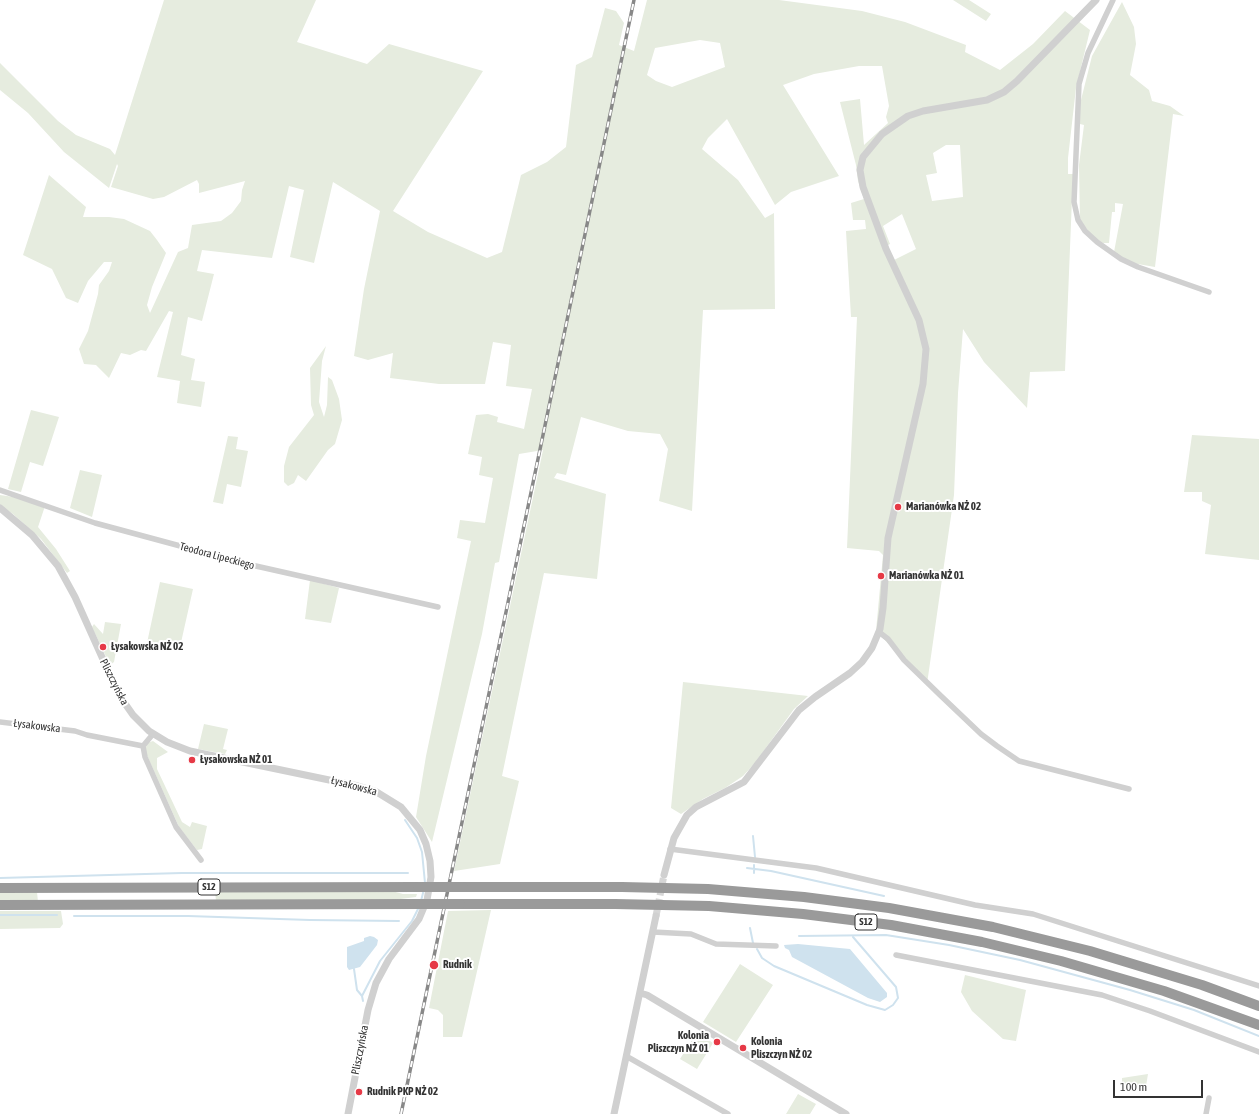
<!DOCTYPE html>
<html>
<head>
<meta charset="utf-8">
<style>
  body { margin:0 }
  #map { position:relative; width:1259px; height:1114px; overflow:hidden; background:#fff; font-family:"Asap Condensed",sans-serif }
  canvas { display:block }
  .scale { position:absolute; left:1113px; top:1080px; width:90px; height:18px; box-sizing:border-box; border:2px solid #333; border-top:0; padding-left:5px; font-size:12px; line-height:14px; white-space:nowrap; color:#333; -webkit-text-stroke:3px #fff; paint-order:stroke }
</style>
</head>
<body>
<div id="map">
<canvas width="1259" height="1114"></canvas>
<div class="scale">100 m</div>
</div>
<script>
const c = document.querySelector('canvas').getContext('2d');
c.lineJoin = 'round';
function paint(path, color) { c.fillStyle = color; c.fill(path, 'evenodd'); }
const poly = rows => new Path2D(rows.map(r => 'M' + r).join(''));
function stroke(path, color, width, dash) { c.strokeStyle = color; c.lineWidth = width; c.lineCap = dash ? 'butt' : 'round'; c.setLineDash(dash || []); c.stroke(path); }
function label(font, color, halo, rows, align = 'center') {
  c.font = font + ' "Asap Condensed",sans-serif'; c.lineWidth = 4; c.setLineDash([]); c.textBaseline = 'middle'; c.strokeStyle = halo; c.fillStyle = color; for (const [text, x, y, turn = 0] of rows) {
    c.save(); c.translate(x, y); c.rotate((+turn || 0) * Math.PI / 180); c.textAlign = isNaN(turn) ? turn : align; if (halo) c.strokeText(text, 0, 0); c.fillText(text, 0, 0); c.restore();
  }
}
paint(poly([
  [164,0,316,0,297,42,367,64,389,44,483,71,393,211,428,232,487,258,502,252,521,175,547,162,566,147,576,65,592,57,605,8,616,11,624,23,619,45,634,51,647,0,779,0,862,11,905,22,966,45,965,52,1000,70,1033,44,1065,11,1090,30,1076,88,1068,158,1068,174,1073,174,1065,371,1030,372,1027,408,984,362,963,329,958,393,954,495,927,684,876,631,883,555,879,551,847,548,857,317,851,317,846,231,866,229,865,220,853,220,851,203,864,199,858,181,856,165,840,102,860,99,864,145,888,123,886,117,889,106,882,66,859,66,814,74,783,85,839,176,791,192,775,205,727,119,708,138,702,149,738,180,765,218,774,213,775,309,703,310,692,511,659,501,668,449,660,434,628,431,581,417,566,475,557,473,554,478,606,494,597,579,544,573,502,776,519,781,500,864,454,871,543,450,519,454,499,562,495,563,482,634,432,842,416,817,426,756,471,541,457,538,460,520,485,523,493,478,479,475,482,457,468,454,476,415,488,414,498,417,497,422,524,429,532,389,506,386,511,345,493,342,485,384,439,384,390,378,393,353,368,360,354,356,364,289,380,211,333,182,314,263,290,257,304,190,289,186,272,258,202,250,197,271,214,274,202,321,188,317,181,355,195,359,191,380,205,382,201,407,177,403,180,381,157,377,173,312,169,311,146,351,141,350,130,355,121,353,109,378,96,365,84,364,79,349,88,331,98,294,99,285,109,271,112,262,104,262,88,281,78,303,66,298,52,269,23,255,49,175,86,207,83,217,109,217,124,219,150,231,157,240,166,253,152,287,147,305,150,313,178,252,188,248,192,225,221,221,232,213,241,201,242,190,245,181,199,193,199,184,197,180,164,197,153,199,111,187,118,166,117,164,109,188,64,152,28,113,0,90,0,63,58,121,76,135,110,149,115,155],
  [700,40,720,43,725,67,672,87,656,81,647,75,655,48],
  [946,145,960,145,963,197,932,201,926,175,937,173,933,153],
  [902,214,916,249,890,262,884,247,890,244,883,226],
  [953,0,969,0,991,14,986,21],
  [1122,2,1134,27,1136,44,1130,75,1149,90,1152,101,1170,106,1184,116,1173,114,1155,267,1132,263,1114,252,1123,204,1115,203,1115,212,1112,212,1109,243,1103,243,1091,235,1080,220,1079,165,1084,125,1080,124,1080,104,1092,56],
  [326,346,322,361,319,402,324,417,327,405,328,377,332,380,339,399,342,420,335,444,328,450,306,481,298,475,294,483,288,486,284,482,284,466,289,447,314,415,311,405,310,368],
  [31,410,59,417,43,466,30,462,21,492,8,489],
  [1192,435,1259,439,1259,560,1205,554,1211,505,1202,501,1202,492,1184,492],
  [228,436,238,437,236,449,248,451,241,487,227,484,223,504,213,502],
  [80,470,102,475,92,517,70,508],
  [0,495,14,497,45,506,38,527,56,549,70,571,67,573,41,539,13,514,0,505],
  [310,580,339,588,331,623,305,619],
  [160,582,193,589,180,647,147,643],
  [105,622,121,624,114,662,110,665,92,627,94,624,103,634],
  [683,682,808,696,794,709,755,763,743,776,725,788,703,799,681,814,671,808],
  [204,724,228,729,223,749,227,750,225,754,198,749],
  [153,741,168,752,157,758,157,769,182,822,190,827,192,822,207,826,202,849,197,850,179,827,145,751,147,743],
  [215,891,392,891,403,894,417,894,416,897,393,900,216,901],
  [0,892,37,892,38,902,0,902],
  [491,910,462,1037,443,1037,443,1015,438,1010,429,1008,448,911],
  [0,911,61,911,63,924,60,928,0,929],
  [740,964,773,985,736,1042,703,1022],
  [965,975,1026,990,1016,1041,1003,1039,972,1011,961,992],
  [697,1032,713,1043,697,1069,680,1059],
  [1148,1074,1146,1086,1122,1090,1122,1078],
  [798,1094,816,1104,810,1114,786,1114]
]), '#e6ecdf');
paint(poly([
  [370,936,374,937,378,940,377,945,360,967,349,970,347,967,347,947,364,941,364,938],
  [798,944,850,949,887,993,887,997,880,1002,868,998,792,957,789,950,785,948,784,945]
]), '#cfe2ee');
stroke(poly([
  [405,820,417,838,422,852,425,883],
  [753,836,755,857],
  [747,868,771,871,884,896],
  [754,873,754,865],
  [0,878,182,873,408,873],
  [421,901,424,889],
  [0,915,57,915],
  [74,916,188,916,310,920,399,921],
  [750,928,753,943],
  [799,936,886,935,949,945,1020,960,1130,990,1194,1010,1259,1036],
  [757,949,762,958,774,966,867,1005,885,1010,893,1005,898,998,896,987,853,937],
  [354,969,357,990,362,996,363,1001],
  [362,996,380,961,412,921,419,907]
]), '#cfe2ee', 2);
stroke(poly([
  [656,916,664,875]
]), '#d6d6d6', 7, [7, 3.5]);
stroke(poly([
  [1113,0,1088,53,1079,84,1074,202,1078,220,1085,231,1097,242,1121,259,1138,267,1209,292],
  [0,490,95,523,247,564,438,607],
  [879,632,888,639,904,660,940,695,981,734,997,746,1019,761,1129,789],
  [0,722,75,731,87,735,143,746],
  [153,734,143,746,145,757,176,827,201,860],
  [670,849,816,868,975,905,1033,914,1259,986],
  [653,932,691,934,716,944,776,946],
  [896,955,1102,995,1150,1011,1259,1052],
  [626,1056,728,1114],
  [1206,1114,1209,1098]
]), '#d0d0d0', 5.5);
stroke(poly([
  [0,508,32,535,58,566,75,597,119,695,133,715,149,731,167,742,190,751,358,786,375,791,401,807,420,830,426,844,430,861,431,877,427,900,419,919,389,959,376,983,368,1010,348,1114],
  [664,875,674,838,687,815,696,807,744,782,799,710,815,697,850,673,862,662,872,648,880,629,883,608,888,538,923,384,926,349,919,320,886,249,863,187,860,170,863,157,882,134,908,116,923,111,987,100,1004,92,1017,81,1096,0],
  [640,993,647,995,846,1114],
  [614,1114,656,916]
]), '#d0d0d0', 7);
stroke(poly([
  [463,887,622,887,708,889,804,897,889,908,993,927,1090,951,1202,985,1259,1006],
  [0,888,418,887],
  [460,904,615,904,709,906,803,914,891,925,982,942,1061,961,1164,991,1259,1025],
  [0,905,415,904]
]), '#9a9a9a', 10);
const rail = poly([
  [401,1114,634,0]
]);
stroke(rail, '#888', 3.5);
stroke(rail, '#fff', 2, [6]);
stroke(poly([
  [418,887,463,887],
  [415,904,460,904]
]), '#9a9a9a', 10);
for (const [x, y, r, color] of [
  [898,507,4,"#e63946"],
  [881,576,4,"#e63946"],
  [103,647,4,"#e63946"],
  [192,760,4,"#e63946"],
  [434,965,5,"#e63946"],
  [717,1042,4,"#e63946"],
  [743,1048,4,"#e63946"],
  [359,1092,4,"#e63946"]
]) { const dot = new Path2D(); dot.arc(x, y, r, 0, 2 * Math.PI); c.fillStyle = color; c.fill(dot); stroke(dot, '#fff', 1.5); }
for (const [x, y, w] of [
  [209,887,22],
  [866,922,22]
]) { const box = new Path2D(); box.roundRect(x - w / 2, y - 8, w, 16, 3); c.fillStyle = '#fff'; c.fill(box); stroke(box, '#333', 1); }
label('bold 10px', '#333', null, [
  ["S12",209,887],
  ["S12",866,922]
]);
label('bold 11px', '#333', '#fff', [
  ["Marianówka NŻ 02",906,507],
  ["Marianówka NŻ 01",889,576],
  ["Łysakowska NŻ 02",111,647],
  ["Łysakowska NŻ 01",200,760],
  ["Rudnik",443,965],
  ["Kolonia",709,1036,"right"],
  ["Pliszczyn NŻ 01",709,1049,"right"],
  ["Kolonia",751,1042],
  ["Pliszczyn NŻ 02",751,1055],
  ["Rudnik PKP NŻ 02",367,1092]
], 'left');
label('11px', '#333', '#fff', [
  ["Teodora Lipeckiego",217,556,15],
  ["Pliszczyńska",114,682,63],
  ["Łysakowska",37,726,7],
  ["Łysakowska",354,786,15],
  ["Pliszczyńska",360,1050,-79]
]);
</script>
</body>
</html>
